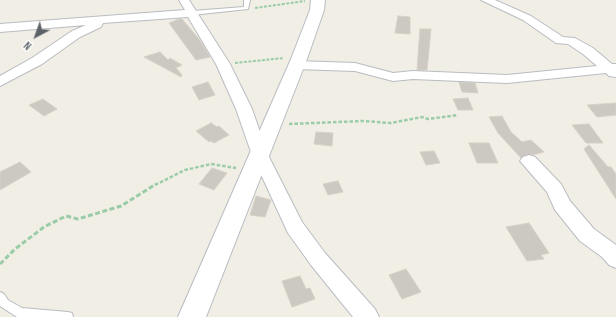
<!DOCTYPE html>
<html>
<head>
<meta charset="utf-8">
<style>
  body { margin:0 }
  #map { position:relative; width:616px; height:317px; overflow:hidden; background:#f1eee6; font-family:"Sofia Sans Condensed",sans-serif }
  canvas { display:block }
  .north { position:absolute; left:16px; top:16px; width:40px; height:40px; -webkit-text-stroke:3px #fff; paint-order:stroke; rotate:221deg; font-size:11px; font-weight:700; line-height:16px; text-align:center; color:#5d6268 }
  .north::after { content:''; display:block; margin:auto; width:14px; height:18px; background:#5d6268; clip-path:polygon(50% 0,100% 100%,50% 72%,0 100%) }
</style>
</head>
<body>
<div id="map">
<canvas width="616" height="317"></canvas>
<div class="north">N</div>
</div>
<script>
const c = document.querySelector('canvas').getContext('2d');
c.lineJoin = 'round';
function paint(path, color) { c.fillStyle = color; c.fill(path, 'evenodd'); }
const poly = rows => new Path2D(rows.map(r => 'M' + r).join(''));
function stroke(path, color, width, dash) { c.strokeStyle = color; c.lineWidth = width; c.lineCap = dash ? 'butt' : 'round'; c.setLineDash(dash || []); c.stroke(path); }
const building = poly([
  [398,16,410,17,410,34,395,33,398,16],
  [179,19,182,19,199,39,210,57,196,60,169,23,179,19],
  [420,29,431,29,427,70,417,70,420,29],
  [160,52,168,60,170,58,182,65,176,68,182,75,181,77,144,57,160,52],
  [208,82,215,95,199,100,192,87,208,82],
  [459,82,475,83,478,93,462,92,459,82],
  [468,98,473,110,458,110,453,99,468,98],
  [43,99,57,109,44,116,29,105,43,99],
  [616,103,616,115,597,117,587,105,616,103],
  [502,116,511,132,522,142,531,140,544,152,533,155,529,154,521,158,498,133,489,117,502,116],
  [211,123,217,127,219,126,229,135,214,143,211,141,209,142,196,131,211,123],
  [589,124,603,143,586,143,572,125,589,124],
  [316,132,333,133,332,146,314,144,316,132],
  [469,143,489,143,498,163,477,163,469,143],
  [589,145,608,167,611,167,616,174,616,199,584,149,589,145],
  [434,151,440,163,426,165,420,152,434,151],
  [20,162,31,172,0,190,0,172,20,162],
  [212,168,227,173,214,190,199,184,212,168],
  [338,181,343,192,328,195,323,184,338,181],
  [256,196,271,200,265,217,250,215,256,196],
  [529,223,549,253,541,255,544,259,527,261,506,227,529,223],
  [406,269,421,292,402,299,389,275,406,269],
  [300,276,306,289,310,288,315,299,292,307,282,281,300,276]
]);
paint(building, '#ccc9c3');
stroke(building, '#d7d0c4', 1);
const service = poly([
  [244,0,250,0,248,9,192,15,189,13,192,11,244,7,244,0],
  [0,292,4,294,8,300,22,308,68,312,72,313,73,317,17,317,0,306,0,292]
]);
const minor = poly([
  [179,0,189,0,230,64,252,109,268,155,302,222,325,253,375,309,379,317,353,317,311,265,288,233,252,155,236,109,216,64,188,17,103,23,101,27,80,37,42,64,0,86,0,76,32,58,72,31,86,25,0,32,0,24,185,10,179,0],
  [481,0,495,0,531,16,563,37,575,38,593,48,612,64,616,64,616,77,609,76,606,73,507,83,413,79,393,81,355,71,296,69,291,68,289,65,291,62,296,61,355,63,393,73,413,71,507,75,597,66,583,54,568,44,556,43,523,20,481,0],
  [529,155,535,157,561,184,570,201,594,229,616,245,616,268,609,265,602,257,580,241,555,210,547,192,520,161,523,157,529,155]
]);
const tertiary = poly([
  [311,0,325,0,324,10,307,59,206,317,178,317,291,59,310,10,311,0]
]);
stroke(service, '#b9bcc1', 2);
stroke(minor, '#b9bcc1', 2);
stroke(tertiary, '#b9bcc1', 2);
stroke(poly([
  [255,8,305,1],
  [235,63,284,58]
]), '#99cca7', 2, [3, 1.5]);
stroke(poly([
  [289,124,363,121,391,123,422,117,428,119,458,115],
  [155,185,185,170,211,164,236,168]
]), '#99cca7', 2.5, [3.5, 2]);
stroke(poly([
  [0,264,15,249,44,227,66,216,78,219,121,206,156,184]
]), '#99cca7', 3, [5, 2.5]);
paint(service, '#fff');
paint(minor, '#fff');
paint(tertiary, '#fff');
</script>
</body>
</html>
